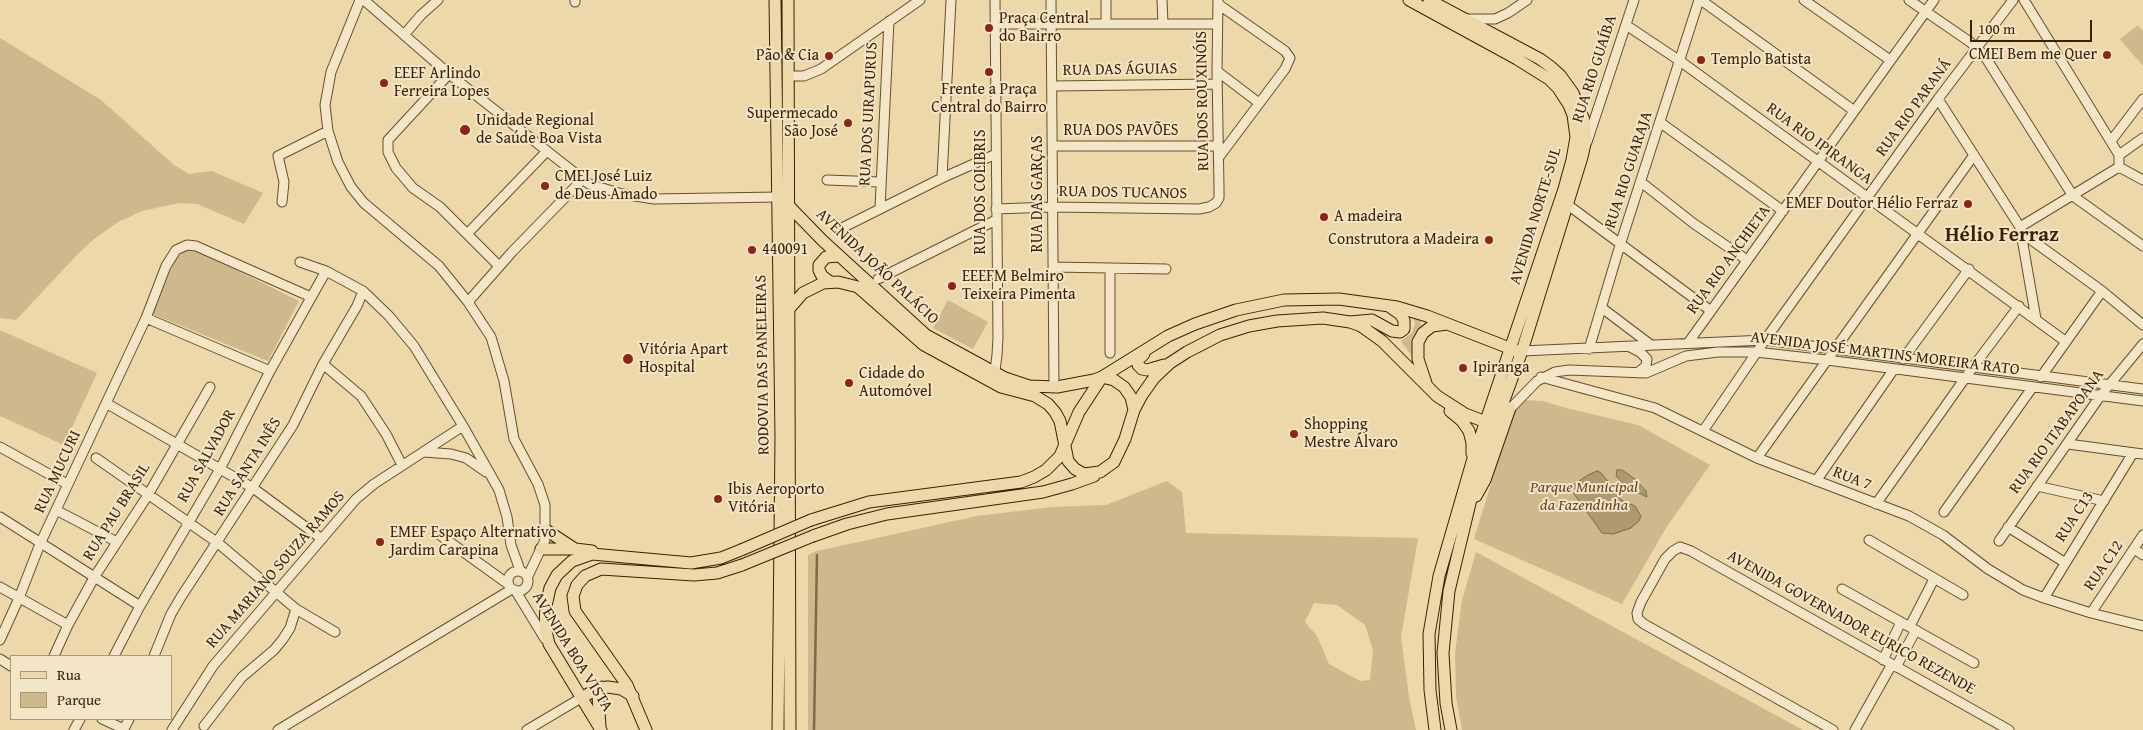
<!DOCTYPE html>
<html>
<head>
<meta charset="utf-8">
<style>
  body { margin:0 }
  #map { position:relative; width:2143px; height:730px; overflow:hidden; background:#ecd8a8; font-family:"Gentium Book Plus",serif }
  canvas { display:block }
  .legend { position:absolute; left:10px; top:655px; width:162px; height:65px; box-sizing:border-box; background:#f3e6c6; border:1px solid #aa9679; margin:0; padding:6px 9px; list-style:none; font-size:15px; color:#3d1f05 }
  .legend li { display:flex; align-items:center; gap:10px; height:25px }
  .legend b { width:25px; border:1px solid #aa9679 }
  .scale { position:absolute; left:1970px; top:20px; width:122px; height:22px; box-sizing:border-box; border:2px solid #3d1f05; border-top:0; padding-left:6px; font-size:15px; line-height:18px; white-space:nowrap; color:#3d1f05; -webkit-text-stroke:4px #f3e6c6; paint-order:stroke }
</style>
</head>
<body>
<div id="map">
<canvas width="2143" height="730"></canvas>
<ul class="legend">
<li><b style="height:6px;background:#ecd8a8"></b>Rua</li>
<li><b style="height:14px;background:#ceb98c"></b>Parque</li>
</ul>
<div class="scale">100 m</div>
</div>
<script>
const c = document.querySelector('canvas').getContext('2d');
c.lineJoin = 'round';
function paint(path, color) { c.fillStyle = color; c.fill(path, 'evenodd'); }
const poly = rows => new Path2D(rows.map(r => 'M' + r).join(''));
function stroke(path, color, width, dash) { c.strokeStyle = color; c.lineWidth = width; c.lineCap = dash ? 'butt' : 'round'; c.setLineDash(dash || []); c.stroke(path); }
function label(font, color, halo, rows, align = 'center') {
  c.font = font + ' "Gentium Book Plus",serif'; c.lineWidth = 4; c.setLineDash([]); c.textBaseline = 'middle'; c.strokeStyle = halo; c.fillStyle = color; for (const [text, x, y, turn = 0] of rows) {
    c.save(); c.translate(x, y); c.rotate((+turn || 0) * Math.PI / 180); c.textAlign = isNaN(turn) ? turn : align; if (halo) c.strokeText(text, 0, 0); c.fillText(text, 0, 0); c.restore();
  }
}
paint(poly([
  [2138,25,2143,31,2143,66,2120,39],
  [0,38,101,100,174,165,189,174,212,171,263,193,244,224,197,204,179,203,142,211,118,222,94,239,76,256,16,320,0,318],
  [182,243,299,301,268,361,152,314],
  [948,300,988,322,973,349,933,328],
  [1414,317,1420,320,1421,326,1413,338,1412,356,1401,341,1412,333,1415,324],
  [0,330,97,373,64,445,0,416],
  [1524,400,1543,401,1566,408,1638,425,1710,465,1666,528,1622,604,1474,539,1513,412],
  [1167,481,1182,492,1186,533,1418,538,1401,637,1409,697,1416,730,808,730,808,555,817,551,977,516,1052,507,1106,505],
  [1314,603,1337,605,1365,625,1373,650,1370,680,1360,681,1329,664,1317,636,1305,622],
  [1476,552,1803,730,1462,730,1456,696,1455,653,1462,600]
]), '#ceb98c');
const water = poly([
  [1617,470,1622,470,1635,479,1646,491,1647,497,1627,487,1616,476,1617,470],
  [1597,471,1601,473,1613,487,1621,500,1635,506,1641,516,1639,521,1631,528,1613,534,1602,533,1574,494,1573,485,1588,475,1597,471]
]);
paint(water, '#b09971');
stroke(water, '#826846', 1);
stroke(poly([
  [814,730,817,555]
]), '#826846', 2.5);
const minor = poly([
  [360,0,331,72,325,105,328,131,338,162,351,187,364,203,439,266,468,302,491,337,504,381,514,439,538,484,545,505,545,540,528,576],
  [364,0,449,74,589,184,622,194,654,199,778,197],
  [1051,0,1054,387],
  [1162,0,1163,24],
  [1701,0,1853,110],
  [1804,0,1890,60],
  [1909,0,1970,42,1984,55,2073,196,2143,246],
  [2024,0,2119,155,2119,167],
  [575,2,575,0],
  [1218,4,1285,51,1290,58,1285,69,1219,157],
  [1467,19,1495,19,1508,13,1527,0],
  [995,24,1217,24],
  [1106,24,1106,0],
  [1626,25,1680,61,2065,341],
  [404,35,421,15,438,0],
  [1217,71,1259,103],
  [449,74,388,140,388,152,396,168,413,188,440,207,499,266],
  [788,76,804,76,821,69,920,0],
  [1053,86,1217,84],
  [1938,99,2020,227,2036,319],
  [1661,123,1783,211],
  [2111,141,2143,99],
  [1587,142,1634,0],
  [1053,146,1219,146],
  [2119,155,2143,138],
  [2119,167,2143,180],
  [942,178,951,0],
  [827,180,880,182],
  [1641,182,1693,223,1747,260],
  [282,202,284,182,278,156,328,131],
  [1568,205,1711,311],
  [880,208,889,21],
  [996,209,1052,207,1199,209,1209,207,1216,203,1219,198,1219,187,1217,71,1218,0],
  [2020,227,2119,167],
  [838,230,942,178,996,154],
  [468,233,547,151],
  [2022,233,2102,291,2143,325],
  [300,262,326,271,363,291,389,316,414,346,463,426,499,490,507,517,511,545,520,570],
  [1053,267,1166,269],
  [1110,269,1110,353],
  [878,279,996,220],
  [468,302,512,252,582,180],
  [1602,308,1651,345],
  [146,318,270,371],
  [1688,343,1934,0],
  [1630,347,1640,352,1647,359,1646,366,1637,373],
  [1589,349,1620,245,1699,0],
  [1522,351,1765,340,2143,389],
  [1903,359,1969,269],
  [323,364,361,396,386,434,402,465],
  [1541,377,1655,408,1757,458,1909,516,1943,535,1988,569,2023,590,2044,598,2091,613,2143,626],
  [2041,377,2102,291],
  [994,378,997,355,998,338,995,0],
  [106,403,253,488,322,539],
  [1507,412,1537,381,1555,372,1569,370,1646,373,1686,356,1718,352,1756,352,1827,360,2143,401],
  [1703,431,1765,340,1938,99,2013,0],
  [2068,444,2143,454],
  [0,447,67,484],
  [424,452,451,454,466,458,486,472],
  [96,458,218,543,296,609,335,632],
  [1757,458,1974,155],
  [1816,481,1894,369],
  [2037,486,2104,501],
  [1876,504,1973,367,2019,306],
  [56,510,117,542],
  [1944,512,2032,388],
  [0,517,140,606],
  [2008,527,2064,562],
  [440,535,508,584],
  [1869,540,1963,595],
  [1999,541,2101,395,2143,344],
  [2134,549,2143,555],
  '508 581a10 10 0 1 1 20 0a10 10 0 1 1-20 0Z',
  [0,587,68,625],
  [1842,589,1974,663],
  [515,590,545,639],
  [2044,598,2133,453],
  [2091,613,2143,535],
  [1910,626,1934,579],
  [0,640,19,598,40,544,146,318,166,266,176,250,187,245,196,246,311,297],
  [54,656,68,625,95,576,148,495,210,387],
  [114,656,140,606,220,469,270,371,326,271],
  [154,656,171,614,181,597,293,425,323,364,357,306,363,291],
  [0,659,11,666],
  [1883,660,1901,622],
  [1896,667,1916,630],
  [102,719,124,729],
  [204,726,242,677,274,650,283,639,290,628,296,609],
  [124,729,129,719],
  [74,730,80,719],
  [172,730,213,666,356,499,374,484,463,426],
  [278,730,512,589],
  [527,730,581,698],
  [1833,730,1644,624,1638,619,1637,613,1641,602,1665,559,1673,551,1680,547,1691,551,2009,730],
  [1855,730,1892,664]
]);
const major = poly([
  [775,0,781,437,778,730],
  [788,0,790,730],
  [1409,0,1517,59,1549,79,1558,88,1569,105,1573,115,1576,137,1572,160,1564,189,1472,462,1439,576,1429,634,1430,690,1435,730],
  [1429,0,1540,59,1551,67,1560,75,1573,93,1584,120,1586,139,1582,157,1522,351,1477,474,1449,591,1443,653,1446,703,1451,730],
  [789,206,822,240,926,335,1005,378,1029,386,1057,387,1094,380,1102,377,1168,336,1195,324,1236,310,1284,300,1339,299,1397,307,1427,316,1517,351],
  [830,282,822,276,819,270,819,265,826,257,839,256],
  [789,309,803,293,823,283,838,282,858,287,924,345,1001,387,1035,396,1048,404,1055,412,1060,421,1068,461,1075,469,1084,474,1100,472,1114,462,1125,439,1134,410,1142,395,1154,378,1170,363,1187,352,1220,335,1249,326,1277,321,1323,318,1350,322,1361,326,1382,341,1437,396,1465,414,1486,422,1496,423],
  [1350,322,1372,320,1392,331,1400,332,1404,329,1404,320,1400,314,1390,307],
  [1144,354,1137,361,1138,365,1142,369,1147,370,1164,365],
  [1426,383,1418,359,1418,342,1423,333,1432,326,1447,324],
  [1450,411,1462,421,1469,431,1472,443,1472,454],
  [1476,496,1485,480,1510,408],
  [811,520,869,502,1021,482,1034,477,1046,470,1060,456,1079,412,1102,377,1114,380,1124,387,1131,397,1134,410],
  [546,530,575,549],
  [813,536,847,524,887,514,1043,492,1072,484,1094,476],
  [541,549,575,549,592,551],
  [581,698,597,689,608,687,621,689,633,696],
  [600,727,598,696,602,687],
  [601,730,549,644,545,626,546,606,550,588,557,575,572,561,592,554,691,563,721,558,741,550],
  [646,730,627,685,575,611,573,596,577,585,585,576,601,569,694,575,717,573,742,565]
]);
stroke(minor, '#694d2e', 11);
stroke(major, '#3d1f05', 13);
stroke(minor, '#f3e6c6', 9);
stroke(major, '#ecd8a8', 11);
const majorBridge = poly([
  [741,550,811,520],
  [742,565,813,536]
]);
stroke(majorBridge, '#3d1f05', 13, []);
stroke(majorBridge, '#ecd8a8', 11);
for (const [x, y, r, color] of [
  [989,28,5,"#8f2418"],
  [2107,55,5,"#8f2418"],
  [829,56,5,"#8f2418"],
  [1701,60,5,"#8f2418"],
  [989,72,5,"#8f2418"],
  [384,83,5,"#8f2418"],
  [848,123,5,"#8f2418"],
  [465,130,6,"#8f2418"],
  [545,186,5,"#8f2418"],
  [1968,204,5,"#8f2418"],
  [1324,217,5,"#8f2418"],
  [1489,240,5,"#8f2418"],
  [752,250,5,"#8f2418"],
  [952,286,5,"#8f2418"],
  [628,359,6,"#8f2418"],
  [1463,368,5,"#8f2418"],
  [849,383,5,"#8f2418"],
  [1294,434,5,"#8f2418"],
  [718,499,5,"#8f2418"],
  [380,542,5,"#8f2418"]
]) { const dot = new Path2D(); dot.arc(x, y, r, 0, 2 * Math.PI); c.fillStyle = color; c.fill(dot); stroke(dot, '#f3e6c6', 2); }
label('16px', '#3d1f05', '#f3e6c6', [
  ["Praça Central",999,19],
  ["do Bairro",999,37],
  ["CMEI Bem me Quer",2097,55,"right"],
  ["Pão & Cia",819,56,"right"],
  ["Templo Batista",1711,60],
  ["EEEF Arlindo",394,74],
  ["Ferreira Lopes",394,92],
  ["Frente a Praça",989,90,"center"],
  ["Central do Bairro",989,108,"center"],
  ["Supermecado",838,114,"right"],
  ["São José",838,132,"right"],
  ["Unidade Regional",476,121],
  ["de Saúde Boa Vista",476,139],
  ["CMEI José Luiz",555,177],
  ["de Deus Amado",555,195],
  ["EMEF Doutor Hélio Ferraz",1958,204,"right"],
  ["A madeira",1334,217],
  ["Construtora a Madeira",1479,240,"right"],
  ["440091",762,250],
  ["EEEFM Belmiro",962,277],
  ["Teixeira Pimenta",962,295],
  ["Vitória Apart",639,350],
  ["Hospital",639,368],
  ["Ipiranga",1473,368],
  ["Cidade do",859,374],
  ["Automóvel",859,392],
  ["Shopping",1304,425],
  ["Mestre Álvaro",1304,443],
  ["Ibis Aeroporto",728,490],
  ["Vitória",728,508],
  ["EMEF Espaço Alternativo",390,533],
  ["Jardim Carapina",390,551]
], 'left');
label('16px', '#3d1f05', '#f3e6c6', [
  ["RUA RIO GUAÍBA",1595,69,-72],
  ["RUA DAS ÁGUIAS",1120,70,-1],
  ["RUA DOS ROUXINÓIS",1203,101,-91],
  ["RUA RIO PARANÁ",1914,108,-54],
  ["RUA DOS UIRAPURUS",869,114,-87],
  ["RUA DOS PAVÕES",1121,131],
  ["RUA RIO IPIRANGA",1819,144,36],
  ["RUA RIO GUARAJA",1629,170,-72],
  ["RUA DOS COLIBRIS",981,192,-90],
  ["RUA DOS TUCANOS",1123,193,1],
  ["RUA DAS GARÇAS",1038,194,-90],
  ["AVENIDA NORTE-SUL",1536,216,-73],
  ["RUA RIO ANCHIETA",1729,260,-54],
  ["AVENIDA JOÃO PALÁCIO",877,267,43],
  ["AVENIDA JOSÉ MARTINS MOREIRA RATO",1885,354,7],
  ["RODOVIA DAS PANELEIRAS",763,365,-91],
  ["RUA RIO ITABAPOANA",2057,432,-54],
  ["RUA SALVADOR",207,456,-61],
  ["RUA SANTA INÊS",248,467,-58],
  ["RUA MUCURI",58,472,-65],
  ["RUA 7",1852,479,21],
  ["RUA PAU BRASIL",117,512,-58],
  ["RUA C13",2075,517,-57],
  ["RUA C12",2104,566,-56],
  ["RUA MARIANO SOUZA RAMOS",276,570,-49],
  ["AVENIDA GOVERNADOR EURICO REZENDE",1851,623,29],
  ["AVENIDA BOA VISTA",572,652,58]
]);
label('italic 16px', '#614627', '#f3e6c6', [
  ["Parque Municipal",1584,488],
  ["da Fazendinha",1584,506]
]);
label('bold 21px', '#3d1f05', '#f3e6c6', [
  ["Hélio Ferraz",2002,236]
]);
</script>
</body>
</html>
